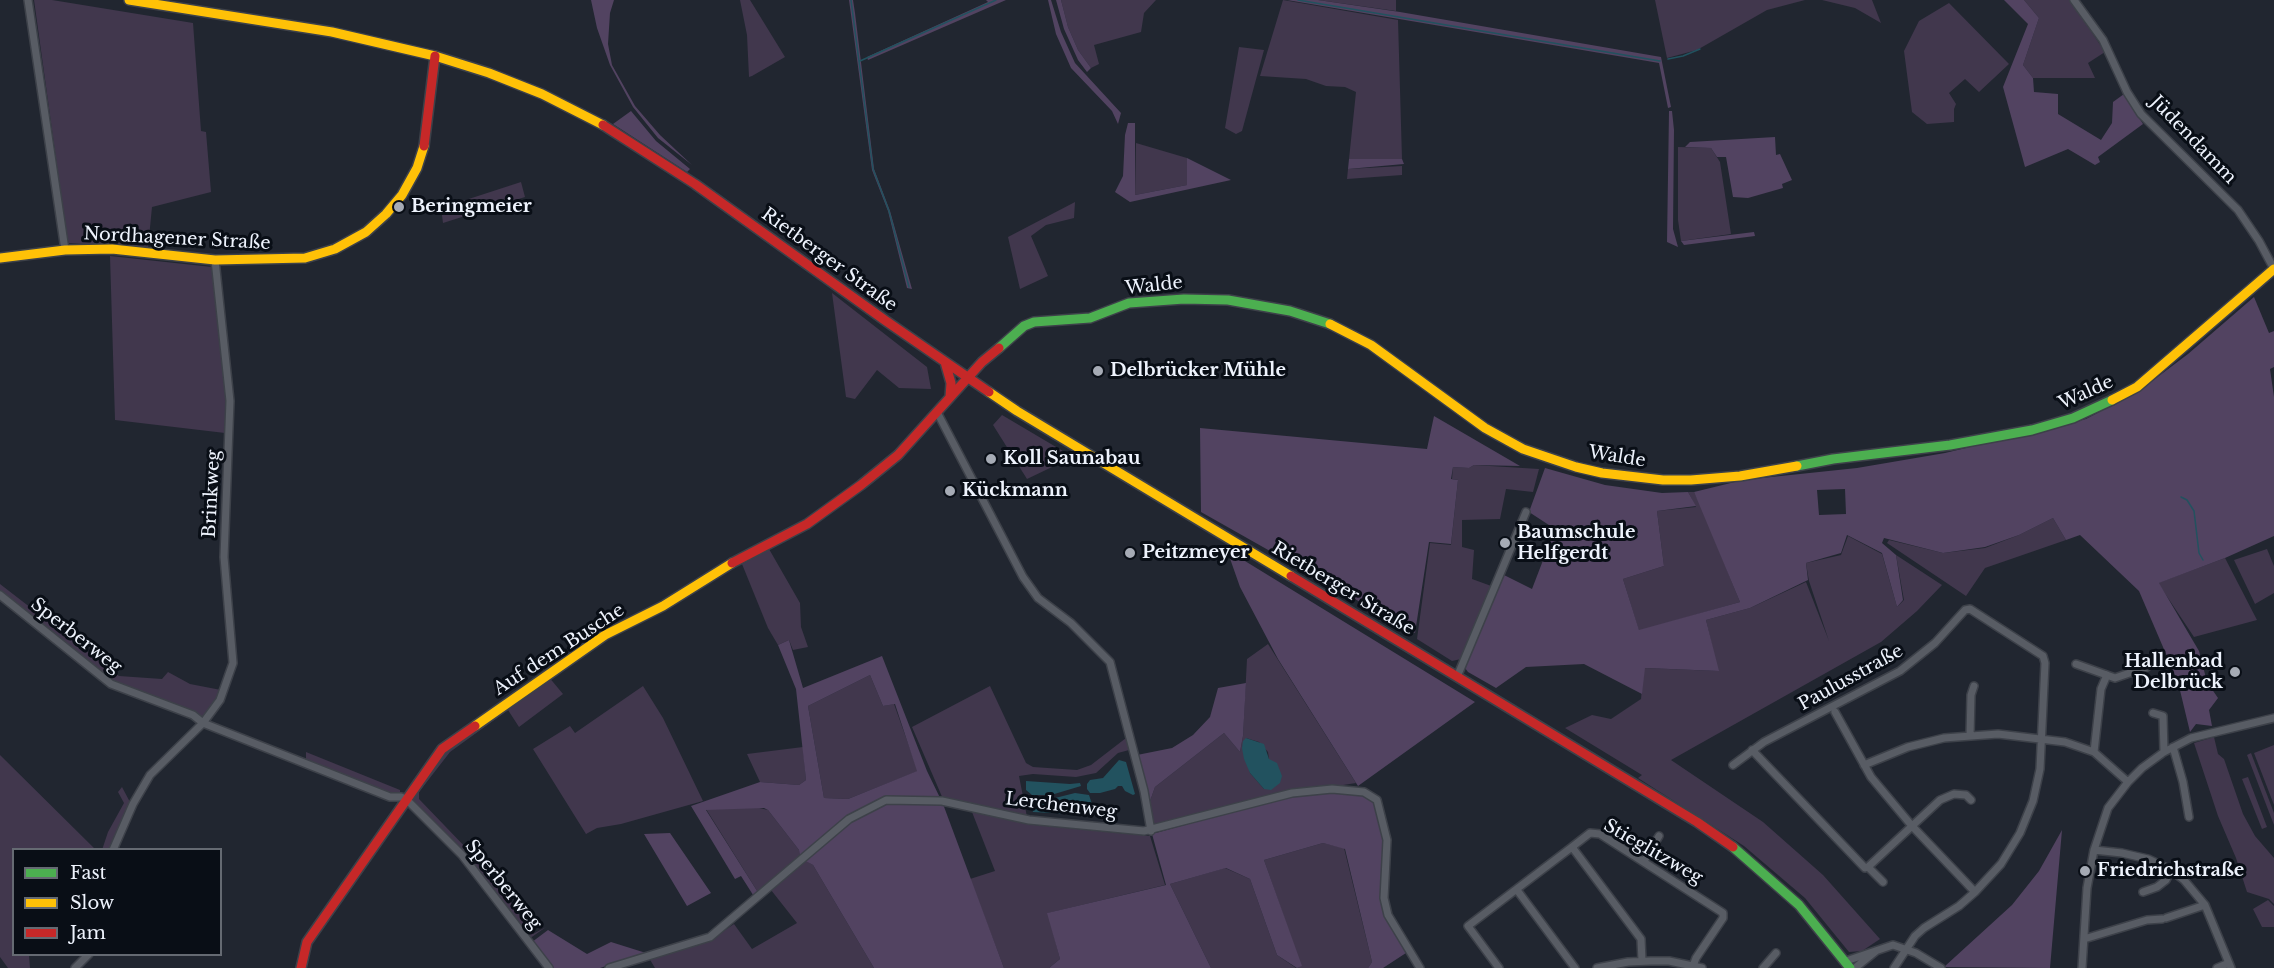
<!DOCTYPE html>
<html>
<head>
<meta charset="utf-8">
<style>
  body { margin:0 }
  #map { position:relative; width:2274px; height:968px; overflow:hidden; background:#212630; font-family:"Libre Baskerville",serif }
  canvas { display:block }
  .legend { position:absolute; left:12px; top:848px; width:210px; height:108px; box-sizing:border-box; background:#090e16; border:2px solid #656a72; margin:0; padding:8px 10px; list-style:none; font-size:18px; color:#eef3fd }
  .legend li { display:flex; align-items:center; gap:12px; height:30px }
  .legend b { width:30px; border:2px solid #656a72 }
</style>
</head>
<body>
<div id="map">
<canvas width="2274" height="968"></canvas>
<ul class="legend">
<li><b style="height:8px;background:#4caf50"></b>Fast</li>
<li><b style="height:8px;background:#ffc107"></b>Slow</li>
<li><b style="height:8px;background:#c62828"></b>Jam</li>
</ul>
</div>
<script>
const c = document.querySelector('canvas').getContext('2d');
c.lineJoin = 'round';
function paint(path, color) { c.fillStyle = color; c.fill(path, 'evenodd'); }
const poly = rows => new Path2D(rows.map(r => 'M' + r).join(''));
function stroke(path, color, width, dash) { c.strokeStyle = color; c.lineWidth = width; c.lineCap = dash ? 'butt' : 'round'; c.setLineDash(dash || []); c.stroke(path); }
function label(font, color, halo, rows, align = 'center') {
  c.font = font + ' "Libre Baskerville",serif'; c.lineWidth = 6; c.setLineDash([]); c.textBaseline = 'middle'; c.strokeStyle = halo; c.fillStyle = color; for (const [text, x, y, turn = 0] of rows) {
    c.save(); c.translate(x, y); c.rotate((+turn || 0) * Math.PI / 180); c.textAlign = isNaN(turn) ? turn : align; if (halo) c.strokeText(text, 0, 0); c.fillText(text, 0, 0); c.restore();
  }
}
paint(poly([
  [34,0,52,0,193,23,201,131,206,132,211,192,152,207,148,248,69,243,67,238],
  [740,0,750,0,785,57,752,76,749,77,747,35],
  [1061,0,1156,0,1144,13,1141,32,1094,45,1099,64,1091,68,1078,50,1068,27],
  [1283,0,1398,20,1402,159,1349,159,1356,92,1345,87,1326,86,1306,79,1260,76],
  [1318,0,1396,0,1396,11],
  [1655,0,1805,0,1767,10,1697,50,1667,58],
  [1822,0,1872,0,1881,23,1855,8],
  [2024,0,2070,0,2105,52,2088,63,2095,78,2033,78,2023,65,2039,18],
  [1949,3,2009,64,1979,92,1965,79,1949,93,1956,104,1954,109,1954,122,1927,124,1912,112,1904,51,1919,21],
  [1239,47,1264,50,1242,131,1236,134,1225,128],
  [1136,143,1187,158,1187,185,1135,195],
  [1678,147,1711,148,1720,162,1731,234,1681,241,1678,220],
  [1402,166,1402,175,1347,179,1348,169],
  [521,182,525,197,443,223,441,208],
  [1075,202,1074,218,1046,225,1031,236,1048,276,1020,289,1008,237],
  [110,256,212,267,226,400,225,433,115,420],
  [832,293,927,367,931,389,899,388,877,370,855,399,846,397],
  [1002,415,1073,457,1027,479,993,425],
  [1474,465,1539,469,1533,492,1506,489,1500,519,1462,520,1462,547,1474,550,1472,579,1494,587,1461,659,1452,661,1417,639,1430,543,1451,545,1458,480,1452,479,1453,467,1469,468],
  [1688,492,1694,492,1701,506,1740,602,1639,631,1623,579,1664,566,1657,511,1696,507],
  [2053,518,2066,540,1985,568,1966,596,1887,543,1889,540,1943,553,1985,548,2019,535],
  [1848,536,1882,554,1897,607,1904,600,1896,555,1942,585,1917,611,1881,642,1671,760,1763,822,1823,875,1880,939,1862,951,1849,952,1805,898,1744,846,1638,778,1642,775,1565,728,1592,715,1611,719,1641,699,1644,668,1718,671,1706,620,1750,608,1806,582,1829,641,1809,581,1806,563,1841,555],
  [769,549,800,603,801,627,808,647,793,650,789,640,778,645,768,628,742,564],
  [2267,549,2274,566,2274,593,2255,604,2234,560],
  [2225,558,2257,620,2194,637,2158,583],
  [0,584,119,676,162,679,168,672,190,684,221,690,218,700,204,719,112,683,0,592],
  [1268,644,1356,783,1260,798,1160,826,1154,825,1149,804,1155,787,1224,733,1240,752,1243,736,1247,659],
  [1246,738,1259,742,1268,752,1269,759,1264,789,1250,773],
  [870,675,883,706,894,704,918,771,848,799,824,798,808,706],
  [548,676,563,694,519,727,508,710,450,752,419,792,419,799,470,852,505,894,533,934,546,927,529,939,500,900,409,800,444,750],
  [643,686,663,718,703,801,621,824,597,828,586,834,533,749,570,726,575,733],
  [990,686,1026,763,1033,767,1077,770,1091,765,1126,738,1129,750,1118,753,1096,773,1076,777,1033,774,1019,776,1027,817,943,799,912,727],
  [2214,737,2218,754,2224,759,2243,814,2255,836,2274,858,2274,904,2269,899,2247,892,2236,858,2218,816,2194,743],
  [2274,745,2274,805,2254,753],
  [803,747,806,780,799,785,760,782,747,754],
  [306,752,400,790,400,795,391,795,306,761],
  [2251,753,2274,813,2274,825,2247,755],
  [0,755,95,849,14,850,14,954,29,955,30,968,8,968,0,957],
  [2248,777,2267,827,2262,829,2242,779],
  [122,787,131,804,111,849,102,850,108,832,124,803,118,792],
  [755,807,768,810,799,850,800,858,759,894,706,809],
  [972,812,1035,825,1150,836,1165,885,1048,913,1060,959,1049,968,1004,968,970,879,995,871],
  [1323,843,1344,848,1372,962,1368,968,1297,968,1301,966,1264,860],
  [805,860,813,865,874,968,655,968,649,958,710,940,734,924,752,949,797,923,771,890],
  [1225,868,1250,879,1277,955,1296,968,1211,968,1170,884],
  [2268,900,2274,906,2274,927,2262,927,2253,909]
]), '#41374d');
paint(poly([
  [591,0,614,0,610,13,608,44,612,65,635,106,660,135,692,165,658,138,633,107,610,65,597,28],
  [849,0,853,0,855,13,874,169,890,211,912,289,907,288,888,211,872,170],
  [986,0,1006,0,868,60,867,57,988,2],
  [1048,0,1051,0,1061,32,1075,63,1121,113,1118,124,1112,111,1071,68,1056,34],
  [1056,0,1061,0,1068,27,1078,50,1091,68,1087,72,1078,60,1064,29],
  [1287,0,1318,0,1400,12,1661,57,1671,107,1668,108,1659,63],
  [2004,0,2024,0,2039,18,2023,65,2033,78,2034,92,2058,94,2058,114,2101,140,2112,123,2113,102,2124,94,2143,124,2098,157,2100,162,2095,165,2068,149,2025,167,2003,87,2028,24],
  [631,111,656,141,690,169,687,172,613,124],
  [1669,111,1672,111,1674,130,1673,229,1678,247,1667,242],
  [1128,123,1135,123,1135,195,1187,185,1187,158,1231,180,1130,202,1115,192,1123,176,1125,135],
  [1775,137,1776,155,1780,154,1792,180,1782,184,1783,188,1748,198,1733,197,1726,157,1717,157,1711,148,1685,147,1690,142],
  [1349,159,1402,159,1404,164,1348,169],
  [1754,232,1755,236,1684,245,1681,241],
  [2254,297,2269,333,2274,331,2274,367,2270,369,2274,397,2274,536,2225,558,2159,583,2199,651,2207,682,2218,698,2209,710,2212,726,2196,724,2190,732,2178,682,2139,591,2080,535,2066,540,2053,518,2019,535,1985,547,1943,553,1884,538,1882,543,1896,555,1903,600,1897,607,1882,553,1847,535,1841,553,1806,563,1808,580,1750,608,1706,620,1719,671,1645,668,1642,694,1584,664,1526,667,1496,688,1468,672,1465,668,1504,575,1532,589,1555,529,1529,512,1545,468,1605,485,1662,493,1688,492,1696,506,1657,511,1664,566,1623,579,1639,630,1740,602,1694,492,1743,480,1857,468,1945,453,2086,419,2139,391,2188,354],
  [1845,489,1846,514,1819,515,1817,490],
  [1434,416,1520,466,1474,465,1469,468,1453,467,1451,479,1458,480,1451,544,1429,542,1415,633,1201,512,1200,428,1427,449],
  [1227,550,1475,702,1358,786,1278,659,1240,587],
  [789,640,803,688,882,656,927,771,943,804,1004,968,874,968,813,865,800,858,799,850,768,810,764,808,706,810,759,894,755,898,741,876,735,879,691,806,760,782,799,785,806,780,796,689,778,645],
  [870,675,883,706,895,704,917,771,848,799,824,798,808,706],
  [1246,683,1243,736,1240,752,1224,733,1155,787,1149,804,1137,755,1172,748,1193,735,1210,717,1218,688],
  [1331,791,1363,794,1375,801,1386,840,1382,898,1389,924,1406,953,1383,968,1368,968,1372,962,1345,849,1323,843,1264,860,1302,966,1297,968,1277,955,1250,879,1226,868,1170,884,1211,968,1049,968,1060,959,1047,913,1166,885,1152,834,1293,795],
  [2062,830,2050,968,1944,967,2012,905,2039,871],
  [670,833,711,893,687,906,644,834],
  [548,930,587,954,611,942,646,953,600,968,551,968,532,942]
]), '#524361');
paint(poly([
  [1246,738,1264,744,1269,759,1277,763,1282,776,1280,783,1271,790,1264,789,1250,773,1244,759,1242,748,1243,741],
  [1119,760,1126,762,1135,794,1133,795,1125,791,1122,786,1118,786,1115,789,1100,793,1090,793,1087,789,1087,784,1090,780,1103,778],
  [1026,781,1070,784,1080,783,1081,786,1051,795,1032,795,1026,790],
  [1075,793,1089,795,1095,813,1093,815,1033,812,1030,801,1055,798]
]), '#22525f');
stroke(poly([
  [851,0,873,169,889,211,909,287],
  [1298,0,1660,61],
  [1668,59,1683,56,1700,49],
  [860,61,996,0],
  [2181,497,2187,500,2194,511,2199,553,2203,560]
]), '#22525f', 1.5);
const street = poly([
  [28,0,65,250],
  [2074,0,2103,40,2127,92,2141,114,2238,210,2259,241,2274,269],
  [937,412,1023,577,1038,598,1071,623,1110,662,1144,791,1151,831],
  [0,595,111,684,193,715,203,723,390,797,401,797,406,799,462,855,549,968],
  [2076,664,2115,678,2147,667],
  [1457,677,1526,512],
  [1835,712,1871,777,1912,826,1975,892],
  [2153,713,2163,716,2164,752],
  [1970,736,1971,695,1974,686],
  [2173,747,2183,782,2189,817],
  [1752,750,1865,868,1868,867,1883,882],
  [2094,752,2101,689,2107,675],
  [1733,765,1764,742,1900,671,1935,643,1965,610,1970,609,2043,656,2045,663,2040,769,2033,801,2020,833,2001,864,1975,892,1959,906,1924,928,1915,936,1894,968],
  [1864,765,1908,747,1944,738,1998,734,2065,742,2094,752,2128,782],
  [113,850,133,804,150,775,203,723,220,700,233,663,224,557,230,401,215,260],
  [2094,850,2122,853,2148,859,2171,870,2184,880,2205,905,2231,968],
  [1644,861,1659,836],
  [1868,867,1940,800,1954,794,1966,795,1971,800],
  [1517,890,1575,968],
  [2143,892,2157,887,2166,880,2171,870],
  [2166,918,2205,905],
  [2084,939,2147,920,2162,919],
  [1642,961,1641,939,1572,847,1590,833,1600,834,1723,913,1723,918,1696,958,1693,966],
  [1846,961,1893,945,1916,953,1941,968],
  [75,968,89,954],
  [609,968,710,937,849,819,886,800,942,801,1029,820,1144,831,1292,793,1332,789,1364,792,1377,800,1387,840,1384,898,1388,915,1420,968],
  [1499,968,1468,926,1572,847],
  [1597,968,1628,962,1651,961,1669,961,1702,968],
  [1763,968,1776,953],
  [1855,968,1876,951],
  [2082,968,2087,888,2094,850,2108,808,2128,782,2142,768,2164,752,2191,738,2274,718],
  [2217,968,2229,963]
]);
const fast = poly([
  [999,348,1024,326,1034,322,1090,318,1129,303,1184,299,1228,300,1290,311,1330,324],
  [1797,466,1833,459,1950,445,2032,430,2073,418,2112,400],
  [1733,847,1799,905,1850,968]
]);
const slow = poly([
  [129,0,332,32,435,56,489,73,542,94,603,125],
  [0,258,65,250,112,249,215,260,305,258,335,249,366,232,386,214,402,195,417,168,424,146],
  [1330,324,1371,345,1485,428,1523,449,1576,467,1602,473,1663,480,1691,480,1740,476,1797,466],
  [989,392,1017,411,1291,576],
  [2112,400,2137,387,2274,269],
  [475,726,605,635,663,606,732,563]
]);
const jam = poly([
  [603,125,695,184,886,321,989,392],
  [424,146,435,56],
  [945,362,951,383,950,397],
  [732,563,807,524,861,485,898,455,982,362,999,348],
  [1291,576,1697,822,1733,847],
  [301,968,307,942,442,749,475,726]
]);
stroke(street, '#3d4149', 10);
stroke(fast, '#3d4149', 12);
stroke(slow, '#3d4149', 12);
stroke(jam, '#3d4149', 12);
stroke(street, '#585c64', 7);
stroke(fast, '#4caf50', 9);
stroke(slow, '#ffc107', 9);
stroke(jam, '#c62828', 9);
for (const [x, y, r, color] of [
  [399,207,6,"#a6abb5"],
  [1098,371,6,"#a6abb5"],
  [991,459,6,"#a6abb5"],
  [950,491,6,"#a6abb5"],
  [1505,543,6,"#a6abb5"],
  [1130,553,6,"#a6abb5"],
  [2235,672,6,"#a6abb5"],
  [2085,871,6,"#a6abb5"]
]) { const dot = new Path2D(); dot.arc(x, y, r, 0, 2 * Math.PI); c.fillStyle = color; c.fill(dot); stroke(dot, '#090e16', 2); }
label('18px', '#eef3fd', '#090e16', [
  ["Jüdendamm",2193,140,46],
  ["Nordhagener Straße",177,239,3],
  ["Rietberger Straße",829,260,36],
  ["Walde",1154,286,-6],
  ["Walde",2086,393,-24],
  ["Walde",1617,457,9],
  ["Brinkweg",212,494,-87],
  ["Rietberger Straße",1343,589,31],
  ["Sperberweg",76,636,38],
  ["Auf dem Busche",559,650,-33],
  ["Paulusstraße",1851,678,-29],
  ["Lerchenweg",1061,806,7],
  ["Stieglitzweg",1653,852,30],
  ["Sperberweg",503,885,51]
]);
label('bold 18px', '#eef3fd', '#090e16', [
  ["Beringmeier",411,207],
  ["Delbrücker Mühle",1110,371],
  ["Koll Saunabau",1003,459],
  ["Kückmann",962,491],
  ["Baumschule",1517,533],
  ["Helfgerdt",1517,554],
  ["Peitzmeyer",1142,553],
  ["Hallenbad",2223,662,"right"],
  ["Delbrück",2223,683,"right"],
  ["Friedrichstraße",2097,871]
], 'left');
</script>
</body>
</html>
